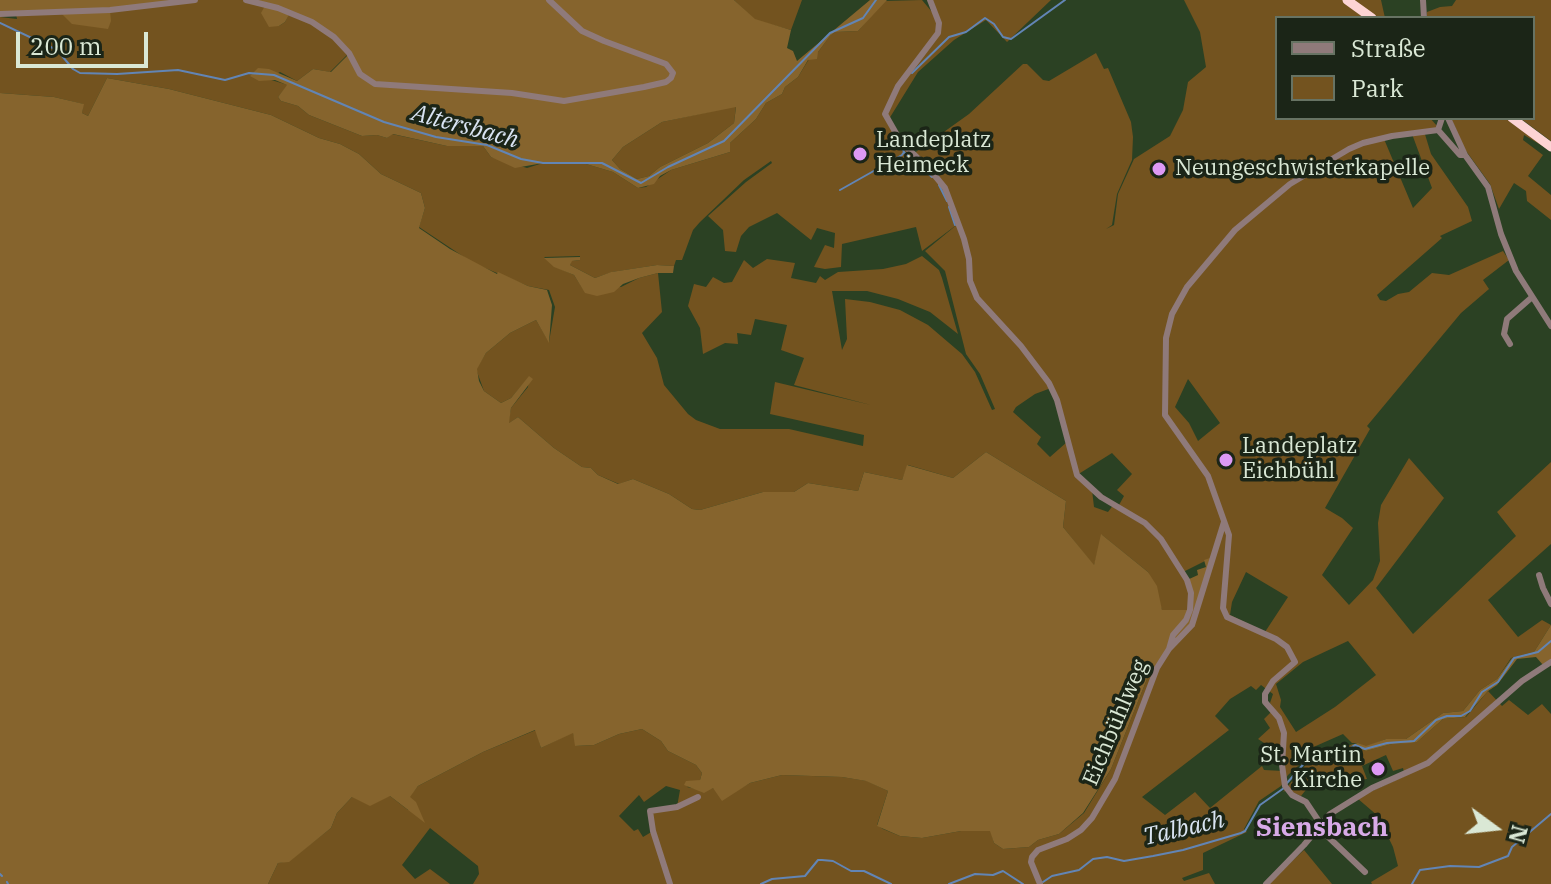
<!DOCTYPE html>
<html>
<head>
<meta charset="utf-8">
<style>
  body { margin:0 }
  #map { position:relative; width:1551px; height:884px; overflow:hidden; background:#2b4123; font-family:"IBM Plex Serif",serif }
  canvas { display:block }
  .legend { position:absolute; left:1275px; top:16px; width:260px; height:104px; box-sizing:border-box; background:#1b2517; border:2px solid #677363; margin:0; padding:10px 14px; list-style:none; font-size:24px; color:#dae8d5 }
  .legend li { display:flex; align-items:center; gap:16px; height:40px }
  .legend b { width:40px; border:2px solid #677363 }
  .north { position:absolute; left:1455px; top:788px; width:80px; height:80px; -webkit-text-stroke:6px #1b2517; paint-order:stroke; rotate:105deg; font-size:22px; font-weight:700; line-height:32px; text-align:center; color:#dae8d5 }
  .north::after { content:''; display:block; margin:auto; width:28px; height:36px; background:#dae8d5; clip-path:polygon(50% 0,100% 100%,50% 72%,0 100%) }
  .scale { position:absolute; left:16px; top:32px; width:132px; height:36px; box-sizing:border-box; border:4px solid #dae8d5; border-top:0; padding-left:10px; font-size:24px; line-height:28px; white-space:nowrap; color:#dae8d5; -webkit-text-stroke:6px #1b2517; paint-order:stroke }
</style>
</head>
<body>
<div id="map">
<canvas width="1551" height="884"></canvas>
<ul class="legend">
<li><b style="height:10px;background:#8f7a7a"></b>Straße</li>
<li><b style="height:22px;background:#73531f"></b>Park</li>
</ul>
<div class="north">N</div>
<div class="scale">200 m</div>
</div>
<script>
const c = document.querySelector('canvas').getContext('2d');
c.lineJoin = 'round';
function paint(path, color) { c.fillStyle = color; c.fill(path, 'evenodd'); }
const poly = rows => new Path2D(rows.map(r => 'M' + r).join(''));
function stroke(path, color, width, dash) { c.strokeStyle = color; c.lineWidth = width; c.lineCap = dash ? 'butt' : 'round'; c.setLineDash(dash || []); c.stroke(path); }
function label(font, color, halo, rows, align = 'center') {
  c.font = font + ' "IBM Plex Serif",serif'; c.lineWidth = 7; c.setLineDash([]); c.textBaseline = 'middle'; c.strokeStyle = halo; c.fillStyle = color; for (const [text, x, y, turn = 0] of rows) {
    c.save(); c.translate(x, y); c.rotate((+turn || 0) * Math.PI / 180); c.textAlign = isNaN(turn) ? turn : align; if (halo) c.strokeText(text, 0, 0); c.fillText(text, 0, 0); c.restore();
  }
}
paint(poly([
  [195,0,247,0,266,4,279,26,285,22,290,12,312,22,349,53,330,72,313,69,297,81,280,72,268,79,288,85,278,97,281,101,298,106,309,115,362,136,377,135,387,138,392,134,447,146,483,146,491,157,527,168,543,163,586,164,613,172,638,188,646,187,671,170,730,152,730,143,756,119,766,103,782,94,785,87,798,77,809,59,818,52,830,36,835,32,858,31,884,1,922,0,932,12,928,0,1051,0,1007,42,986,20,954,40,918,72,889,119,913,154,969,114,1023,64,1027,64,1043,80,1049,81,1096,53,1104,69,1108,68,1131,122,1133,137,1132,160,1117,194,1112,225,1106,229,1114,225,1118,194,1134,159,1170,136,1183,110,1188,82,1206,67,1200,32,1184,0,1381,0,1385,18,1277,18,1277,118,1430,118,1437,126,1438,128,1424,131,1431,154,1468,207,1472,221,1440,236,1442,238,1377,295,1380,300,1386,301,1398,294,1409,292,1432,273,1449,275,1503,251,1509,260,1483,280,1489,289,1461,313,1367,426,1370,429,1325,508,1342,518,1353,528,1322,575,1349,605,1373,580,1380,561,1378,523,1381,505,1409,458,1444,498,1376,588,1413,634,1516,536,1497,512,1551,462,1551,544,1488,600,1518,637,1542,620,1551,625,1534,652,1511,658,1497,679,1480,690,1463,711,1443,713,1406,739,1386,739,1366,747,1358,743,1352,743,1343,734,1309,749,1308,757,1328,761,1350,745,1366,751,1392,744,1417,742,1443,719,1466,717,1488,691,1502,706,1509,700,1528,715,1542,704,1551,714,1551,884,1372,884,1371,882,1398,866,1393,847,1378,816,1357,798,1405,776,1403,768,1393,771,1386,755,1362,766,1367,779,1309,786,1301,796,1287,790,1283,792,1309,761,1307,758,1288,775,1281,786,1259,801,1244,829,1247,832,1203,853,1203,870,1182,878,1184,881,1209,873,1215,884,473,884,479,874,478,866,430,828,402,865,415,879,430,869,450,884,268,884,278,863,289,861,331,828,337,813,352,797,390,796,408,810,409,797,418,786,483,752,536,730,541,748,573,732,576,746,594,745,619,734,642,729,661,741,668,751,696,765,702,773,700,780,687,787,702,790,713,788,730,794,750,783,782,775,842,777,867,781,888,791,877,825,883,829,900,836,922,838,961,831,991,831,994,843,1003,849,1029,847,1038,840,1059,834,1084,813,1111,769,1147,679,1183,635,1213,557,1183,572,1187,580,1190,610,1162,610,1148,572,1102,535,1094,566,1063,527,1066,501,986,452,953,478,908,465,902,480,864,472,858,491,808,483,794,492,763,492,700,510,692,509,669,494,633,479,619,484,598,475,591,468,582,467,554,448,518,417,508,424,511,408,528,387,529,377,511,398,501,403,484,391,476,369,486,353,510,333,536,320,549,342,555,307,549,290,528,286,473,263,419,227,425,208,421,193,381,174,359,154,340,144,319,138,271,115,169,89,107,78,88,116,82,113,83,104,54,97,0,93,0,17,17,19,16,14,110,10],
  [1412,134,1432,188,1413,208,1384,139],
  [771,161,772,163,746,182,708,216,723,230,725,251,736,252,741,236,749,227,777,213,811,240,817,228,835,233,834,248,825,245,814,267,825,269,841,267,842,244,916,227,922,251,959,223,925,251,945,271,966,354,980,374,995,409,992,410,975,372,962,354,928,325,900,310,870,302,845,299,847,339,842,350,832,291,867,291,898,299,930,312,958,334,942,278,939,270,922,256,906,264,883,269,838,272,825,280,820,276,816,283,791,278,795,263,767,259,753,268,744,260,732,282,724,283,713,277,706,287,694,284,688,306,700,328,703,354,725,343,738,344,737,333,751,335,755,319,787,325,781,350,804,358,794,385,871,405,775,382,770,414,864,435,863,446,789,429,720,429,696,420,688,414,664,385,657,358,642,333,662,312,658,273,639,278,621,287,583,289,574,275,554,266,544,257,580,256,580,260,571,261,570,265,595,278,612,272,657,265,674,266,676,260,682,260,693,230,700,222,744,180],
  [1188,379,1220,423,1198,441,1189,423,1175,407],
  [1051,388,1067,442,1050,457,1037,444,1041,437,1013,412,1016,407,1035,394],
  [1112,453,1132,474,1117,490,1124,496,1119,505,1114,504,1108,512,1094,507,1092,490,1077,475],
  [1246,572,1288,597,1265,632,1230,615,1232,602],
  [1348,641,1376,675,1335,707,1296,732,1280,707,1281,700,1276,684,1303,662],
  [1261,685,1273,694,1270,703,1274,709,1264,719,1270,728,1258,739,1275,750,1275,753,1284,754,1283,771,1264,770,1262,766,1210,808,1195,792,1165,815,1142,797,1229,730,1215,716,1230,699,1251,686,1256,690],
  [666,786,680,790,677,807,650,811,653,831,643,837,638,829,634,831,619,816,639,795,644,802],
  [734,0,802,0,791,30,755,20],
  [1456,0,1551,0,1551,141,1520,118,1533,118,1533,18,1427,18,1427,12,1440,7,1452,6],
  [736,106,734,123,708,143,660,167,649,176,637,179,620,169,612,160,623,147,662,122],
  [1451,118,1505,118,1551,151,1524,135,1523,140,1543,155,1528,176,1551,195,1551,220,1527,201,1526,191,1514,183,1499,209,1490,184,1464,148],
  [1304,850,1332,884,1268,884]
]), '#73531f');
paint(poly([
  [0,0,195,0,110,11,111,21,108,29,72,24,60,12,0,12],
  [247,0,734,0,755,19,791,30,787,48,793,51,797,61,870,0,887,0,858,31,835,32,830,36,818,52,817,59,808,60,798,77,785,87,782,94,766,103,756,119,730,143,730,152,671,170,660,176,654,184,638,188,613,172,586,164,543,163,515,168,491,157,483,146,447,146,393,134,387,138,377,135,362,136,309,115,298,106,281,101,278,97,287,85,275,80,259,81,250,76,258,68,269,69,297,81,313,69,331,72,349,54,334,37,290,13,285,22,279,26,269,27,261,13,266,4],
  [736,107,734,123,708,143,660,167,649,176,637,179,620,169,612,160,623,147,662,122],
  [107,78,169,89,271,115,319,138,340,144,359,154,381,174,421,193,425,208,419,228,450,249,497,274,498,272,528,286,547,290,552,305,549,343,536,320,510,333,486,353,477,369,479,381,484,391,501,403,511,398,529,376,533,379,511,408,509,423,518,417,554,448,582,467,591,468,598,475,618,484,633,479,669,494,692,509,700,510,763,492,794,492,808,483,858,491,864,472,902,480,907,465,953,478,986,452,1066,501,1063,527,1094,565,1101,534,1148,572,1157,586,1162,610,1190,610,1187,580,1198,575,1197,570,1206,567,1204,560,1213,557,1191,625,1147,679,1111,769,1083,813,1059,834,1038,840,1029,847,1003,849,994,843,990,831,961,831,922,838,900,836,877,826,888,791,866,781,842,777,782,775,750,783,722,801,713,788,704,793,684,785,686,781,700,780,702,773,696,765,668,751,661,741,642,729,619,734,594,745,575,746,573,733,541,748,535,730,483,752,418,786,410,797,416,802,425,823,390,796,370,806,352,797,337,813,331,828,289,862,278,863,268,884,0,884,0,93,54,97,84,104,82,113,88,116],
  [580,257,580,260,572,261,570,265,595,278,611,272,657,265,674,266,673,273,658,273,639,278,623,284,614,292,597,296,585,293,574,275,554,267,544,258],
  [1551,625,1551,659,1543,665,1536,657,1517,659,1497,685,1488,691,1465,717,1443,719,1417,742,1411,743,1392,744,1366,751,1350,745,1358,743,1366,746,1386,739,1406,739,1443,713,1463,711,1480,690,1497,679,1512,658,1534,652]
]), '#86642d');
stroke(poly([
  [0,23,57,50,73,69,80,73,117,74,178,70,225,80,249,73,274,75,384,122,436,137,487,145,521,159,543,163,602,163,641,183,668,167,724,141,830,33,863,18,876,0],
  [912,73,949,37,966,32,985,18,994,24,1003,37,1011,39,1065,0],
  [904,152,932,177],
  [939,185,947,201],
  [840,190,902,155,904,152,901,145],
  [949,207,955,225],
  [1287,783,1308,759,1328,763,1355,745,1365,749,1387,743,1414,741,1436,720,1447,716,1461,716,1470,711,1482,692,1498,682,1514,658,1538,652,1551,641],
  [0,874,2,876],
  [7,882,8,884],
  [1043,882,1052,876,1079,870,1093,859,1107,857,1124,861,1153,856,1183,850,1241,833,1245,831,1260,805,1284,788],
  [761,884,772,879,805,876,818,860,822,860,833,861,851,871,864,871,891,884],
  [949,884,975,874,993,875,1003,871,1023,884],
  [1412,884,1420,870,1450,866,1479,867,1508,856,1512,847,1551,814]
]), '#6285b5', 2);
stroke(poly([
  [246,0,278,8,312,22,334,37,349,53,360,74,375,84,512,93,564,101,644,87,666,82,671,78,673,73,666,64,604,41,582,31,549,0],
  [930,0,939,23,938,33,898,86,885,114,901,142,931,171,945,188,964,239,969,259,970,281,977,298,1021,346,1049,383,1057,400,1077,475,1101,497,1145,523,1161,539,1187,580,1191,593,1190,610,1186,620,1173,635,1169,649,1157,668,1115,779,1092,818,1081,830,1067,839,1038,850,1032,857,1031,862,1040,884],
  [1423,0,1424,18],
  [0,14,110,10,195,0],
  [1442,118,1438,130,1460,155,1465,155],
  [1448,118,1465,155,1488,187,1501,234,1516,271,1551,326],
  [1510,344,1504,334,1507,319,1531,298],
  [1539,575,1543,588,1551,604],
  [1169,649,1192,625,1224,522],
  [1365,872,1322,831,1318,820,1306,802,1292,795,1285,786,1282,765,1284,733,1279,718,1265,702,1265,694,1273,681,1295,662,1287,647,1276,639,1227,617,1223,608,1229,535,1208,476,1165,415,1166,338,1172,314,1187,287,1235,230,1290,184,1349,149,1363,143,1392,136,1438,130],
  [670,884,653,831,650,811,677,807,698,797],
  [1266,884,1304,845,1330,814,1372,788,1428,763,1522,681,1551,662]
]), '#8f7a7a', 6);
stroke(poly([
  [1347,0,1372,18],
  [1512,118,1551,147]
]), '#fdd4d4', 9);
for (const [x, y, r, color] of [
  [860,154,8,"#dd99f4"],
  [1159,169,8,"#dd99f4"],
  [1226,460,8,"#dd99f4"],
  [1378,769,8,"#dd99f4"]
]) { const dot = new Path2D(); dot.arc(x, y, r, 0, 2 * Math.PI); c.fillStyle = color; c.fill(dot); stroke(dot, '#1b2517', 3); }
label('22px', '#dae8d5', '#1b2517', [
  ["Landeplatz",876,141],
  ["Heimeck",876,166],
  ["Neungeschwisterkapelle",1175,169],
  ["Landeplatz",1242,447],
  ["Eichbühl",1242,472],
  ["St. Martin",1362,756,"right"],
  ["Kirche",1362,781,"right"]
], 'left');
label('22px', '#dae8d5', '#1b2517', [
  ["Eichbühlweg",1116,723,-67]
]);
label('italic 24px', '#d9e4f2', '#1b2517', [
  ["Altersbach",465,127,15],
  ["Talbach",1184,829,-13]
]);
label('bold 26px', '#d8aae8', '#1b2517', [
  ["Siensbach",1322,828]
]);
</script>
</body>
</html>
